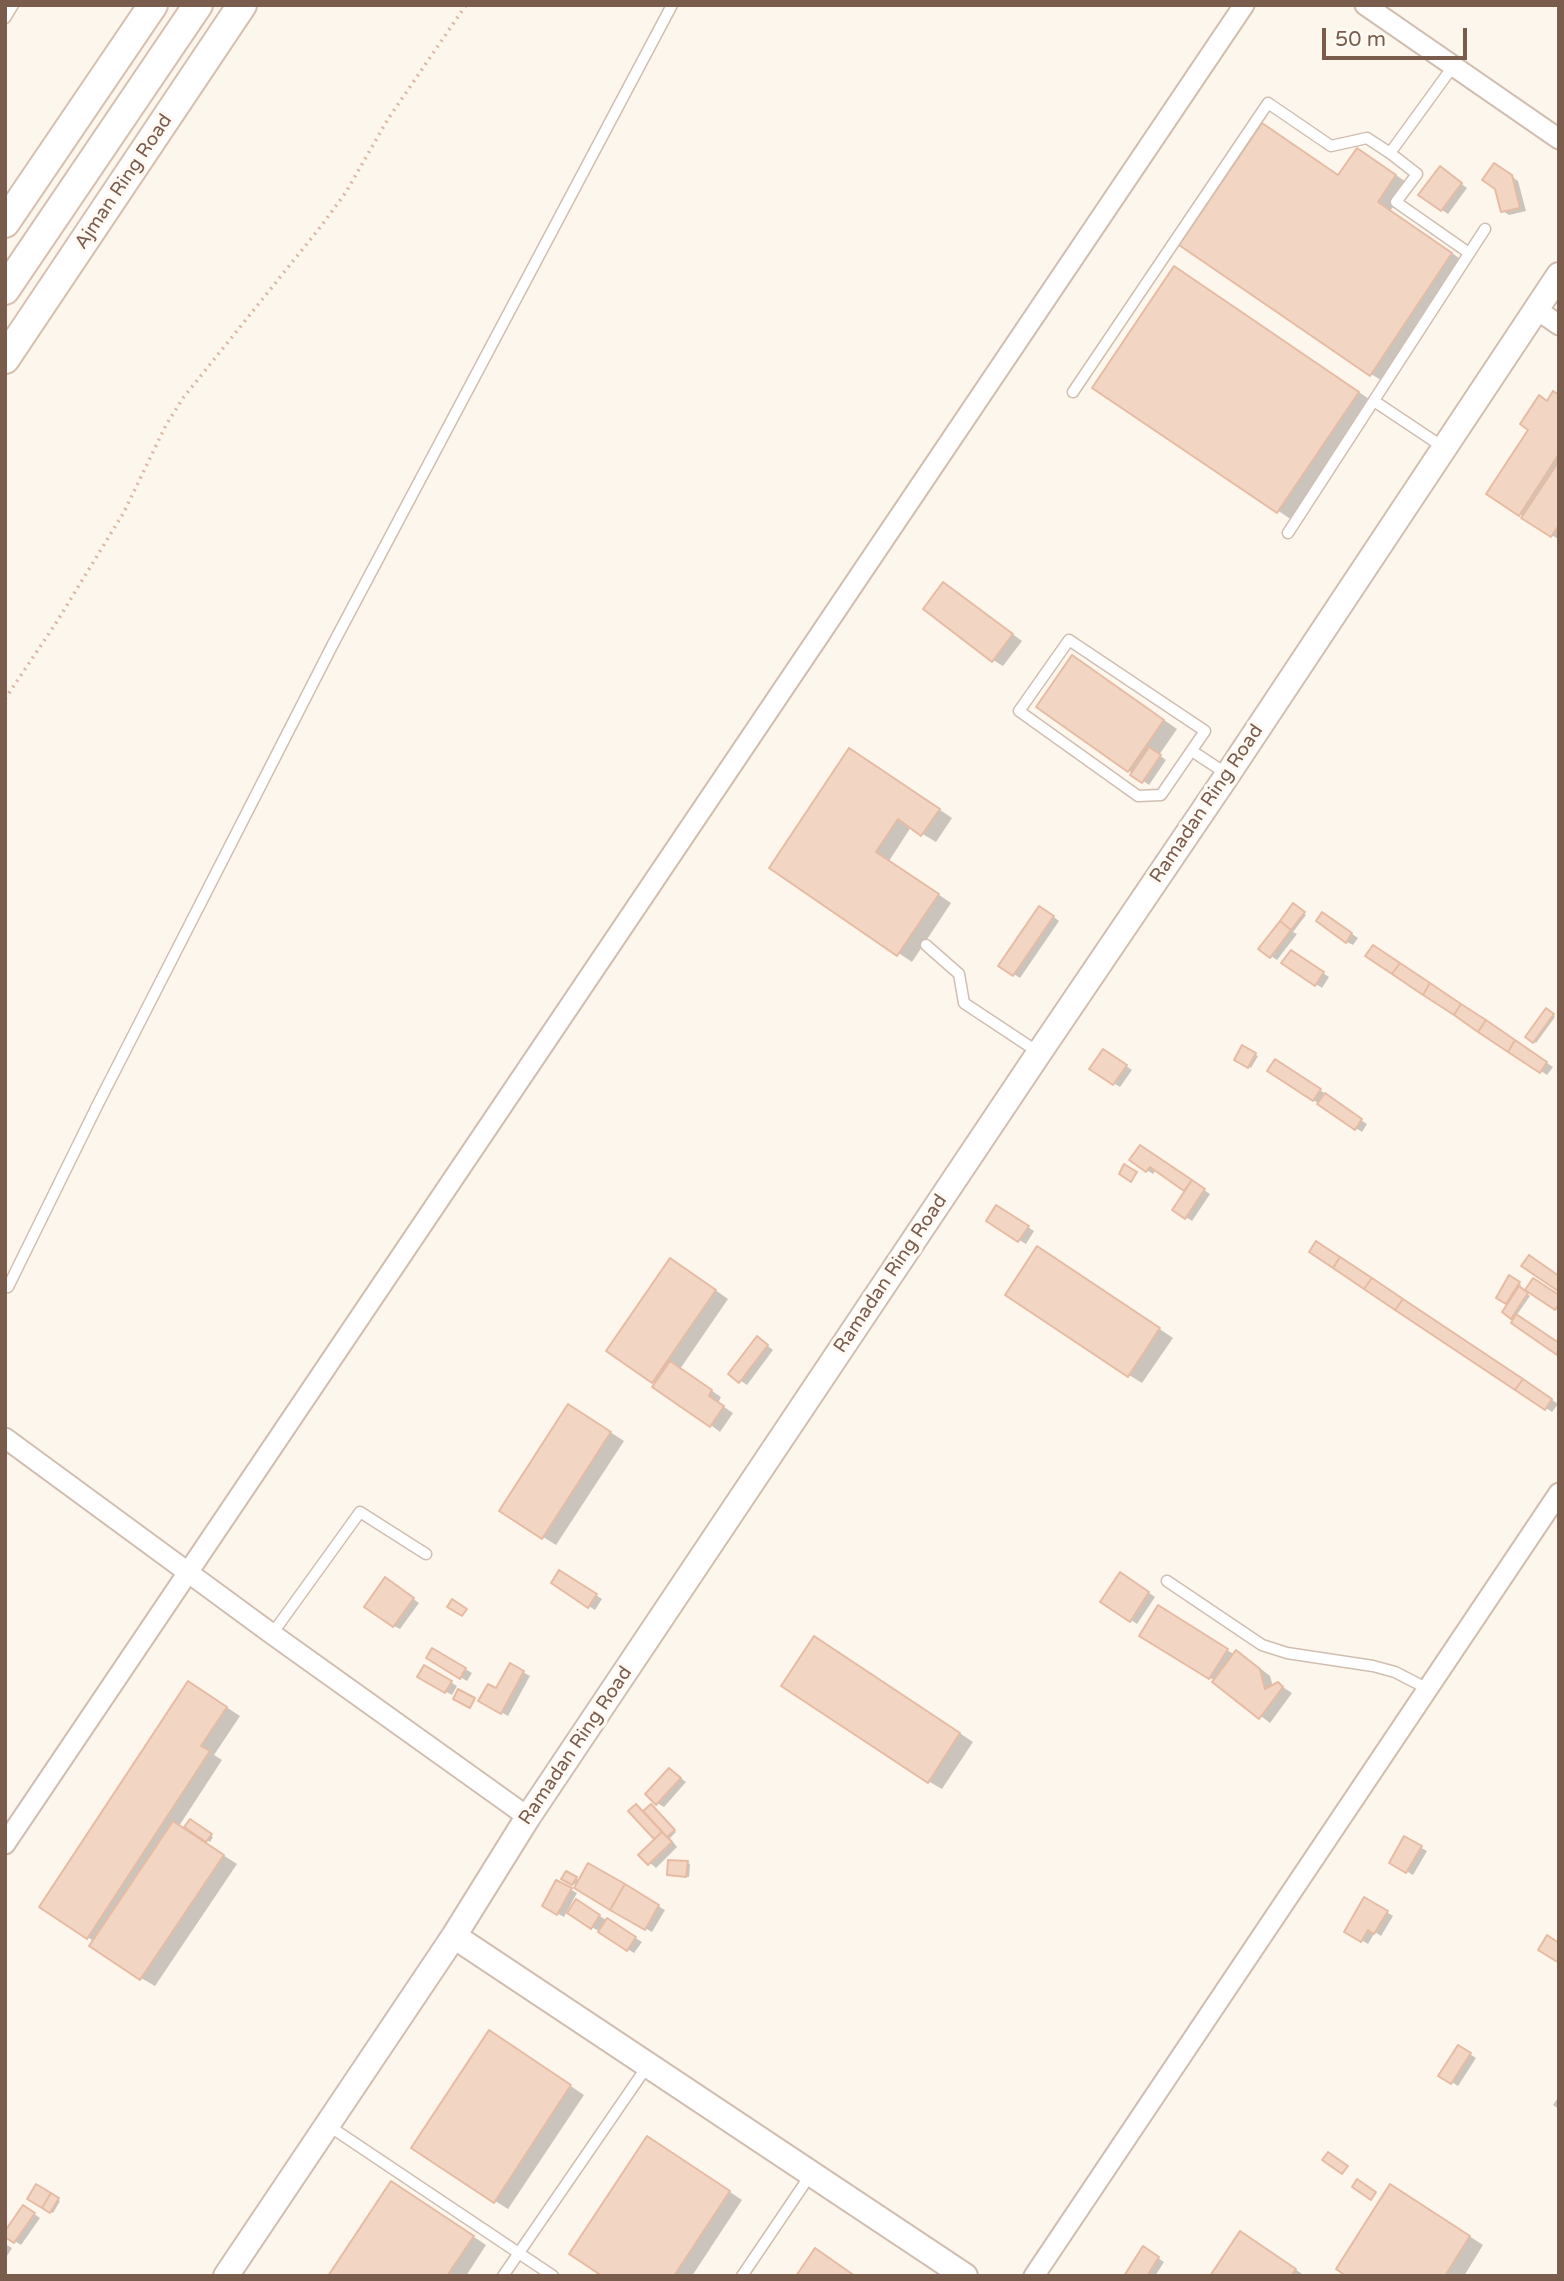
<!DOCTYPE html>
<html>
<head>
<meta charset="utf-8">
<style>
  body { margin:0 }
  #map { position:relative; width:1564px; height:2281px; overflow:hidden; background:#fdf6ec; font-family:"Varela Round",sans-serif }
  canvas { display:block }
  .frame { position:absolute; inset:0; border:7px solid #7a5c4d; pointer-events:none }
  .scale { position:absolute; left:1322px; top:28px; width:145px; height:32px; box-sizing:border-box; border:4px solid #7a5c4d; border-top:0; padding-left:9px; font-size:21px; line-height:24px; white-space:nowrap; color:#7a5c4d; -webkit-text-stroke:5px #fffaf3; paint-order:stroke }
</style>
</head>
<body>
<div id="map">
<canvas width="1564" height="2281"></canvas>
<div class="frame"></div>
<div class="scale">50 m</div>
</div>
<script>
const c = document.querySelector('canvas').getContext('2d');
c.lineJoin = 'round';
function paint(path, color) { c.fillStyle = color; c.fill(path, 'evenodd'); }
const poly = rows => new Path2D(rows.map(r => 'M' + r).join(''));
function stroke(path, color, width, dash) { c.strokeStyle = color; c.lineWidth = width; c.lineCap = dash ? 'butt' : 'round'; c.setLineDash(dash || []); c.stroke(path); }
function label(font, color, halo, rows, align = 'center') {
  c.font = font + ' "Varela Round",sans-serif'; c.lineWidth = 7; c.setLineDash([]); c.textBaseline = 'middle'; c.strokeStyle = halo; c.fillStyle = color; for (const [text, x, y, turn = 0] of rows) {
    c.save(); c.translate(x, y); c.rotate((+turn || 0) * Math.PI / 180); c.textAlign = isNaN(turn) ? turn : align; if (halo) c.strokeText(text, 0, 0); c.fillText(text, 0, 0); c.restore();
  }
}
paint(poly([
  [1371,158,1409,184,1390,211,1465,262,1384,382,1371,374,1340,177],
  [1501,169,1518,181,1526,211,1509,215,1503,211],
  [1446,172,1467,188,1448,214,1442,210],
  [1188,277,1372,401,1292,520,1094,388],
  [1559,397,1559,542,1558,539,1489,494,1548,403],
  [953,590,1022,641,1003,666,993,660],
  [1086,666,1177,729,1159,755,1166,760,1149,785,1039,707],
  [863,758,952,818,936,842,911,827,889,861,951,903,912,962,771,868],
  [1293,905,1306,915,1293,932,1297,934,1277,960,1261,949],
  [1046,911,1059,921,1020,978,1014,974],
  [1329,918,1358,938,1353,945,1347,942],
  [1379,951,1553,1067,1547,1075,1479,1030],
  [1297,956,1329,977,1322,988,1316,984],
  [1546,1010,1555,1017,1536,1043,1528,1036],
  [1242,1048,1258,1056,1251,1068,1236,1059],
  [1109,1054,1132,1070,1120,1087,1091,1069],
  [1275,1061,1326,1094,1325,1096,1367,1124,1362,1132,1269,1071],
  [1147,1151,1210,1194,1192,1221,1186,1217,1187,1190,1156,1170,1153,1174,1131,1160],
  [997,1207,1034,1231,1026,1244,988,1221],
  [1311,1251,1532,1386,1558,1404,1552,1412,1546,1408],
  [1051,1256,1173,1338,1142,1383,1129,1375],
  [684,1268,728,1299,680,1369,721,1397,718,1403,733,1413,720,1432,653,1381],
  [1510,1278,1521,1285,1519,1288,1530,1296,1516,1316,1559,1345,1559,1354,1513,1322,1515,1319,1504,1311,1509,1304,1498,1297],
  [763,1342,773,1350,747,1385,731,1374],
  [582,1414,624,1441,556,1545,543,1537],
  [560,1572,602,1599,595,1610,553,1583],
  [1127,1578,1155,1597,1137,1624,1131,1620],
  [391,1583,419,1603,400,1629,394,1626],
  [1158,1607,1235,1655,1237,1652,1247,1658,1270,1676,1273,1687,1278,1684,1292,1693,1270,1723,1215,1681,1141,1635],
  [828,1646,973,1742,942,1789,928,1781],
  [433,1650,472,1673,467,1681,428,1658],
  [510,1665,530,1676,508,1716,481,1701,497,1690],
  [425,1667,457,1686,452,1695,419,1676],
  [202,1691,240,1716,214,1755,222,1760,179,1826,194,1835,195,1833,193,1823,213,1837,210,1842,203,1838,201,1841,237,1864,155,1986,141,1978,88,1937],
  [670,1770,686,1782,664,1807,657,1803],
  [651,1806,676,1832,670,1838,677,1847,656,1868,641,1855,657,1839,644,1813],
  [1404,1838,1427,1851,1413,1875,1391,1862],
  [687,1863,690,1864,689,1877,669,1874],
  [589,1866,665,1910,652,1932,576,1888,577,1886,564,1878,567,1873,580,1881],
  [557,1882,577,1893,564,1917,544,1906],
  [1365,1899,1393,1916,1381,1936,1375,1932,1368,1944,1346,1931],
  [577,1902,642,1942,634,1953,592,1927],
  [503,2040,584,2095,508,2209,495,2201],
  [1459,2047,1476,2058,1458,2086,1441,2075],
  [1559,2096,1559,2109,1553,2105],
  [661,2146,742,2200,692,2276,605,2276],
  [37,2187,60,2201,53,2213,30,2199],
  [405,2191,486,2245,466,2276,330,2276],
  [1404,2194,1483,2245,1464,2276,1350,2276],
  [30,2211,40,2218,21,2245,5,2235],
  [1254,2241,1305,2276,1212,2276],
  [5,2244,12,2248,5,2259],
  [1143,2248,1164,2262,1155,2276,1126,2276]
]), '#0003');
const building = poly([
  [1262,123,1338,175,1357,148,1396,175,1378,202,1452,253,1370,376,1179,245,1262,123],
  [1494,163,1512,175,1520,208,1501,212,1495,189,1482,180,1494,163],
  [1440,166,1462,183,1441,211,1418,195,1440,166],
  [1174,266,1359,392,1277,513,1092,388,1174,266],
  [1553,391,1559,395,1559,454,1519,516,1486,494,1528,430,1520,424,1539,395,1547,401,1553,391],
  [1559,461,1559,525,1551,537,1521,518,1559,461],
  [943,582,1013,634,992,662,923,609,943,582],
  [1072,655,1164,720,1128,772,1036,707,1072,655],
  [1149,747,1161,755,1142,783,1130,775,1149,747],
  [849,748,940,809,921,836,898,819,876,852,939,894,897,956,769,868,849,748],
  [1293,903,1305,912,1291,930,1280,921,1293,903],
  [1039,906,1054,916,1013,976,998,966,1039,906],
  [1322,912,1352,933,1346,943,1316,921,1322,912],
  [1280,921,1291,930,1270,958,1258,949,1280,921],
  [1373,945,1400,963,1392,974,1365,956,1373,945],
  [1291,950,1324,972,1315,986,1281,963,1291,950],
  [1400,963,1430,983,1423,995,1392,974,1400,963],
  [1430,983,1461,1004,1454,1015,1423,995,1430,983],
  [1461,1004,1486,1020,1478,1032,1454,1015,1461,1004],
  [1546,1008,1554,1014,1533,1043,1525,1037,1546,1008],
  [1486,1020,1515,1040,1508,1052,1478,1032,1486,1020],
  [1515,1040,1547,1062,1540,1073,1508,1052,1515,1040],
  [1242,1045,1256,1053,1248,1068,1234,1060,1242,1045],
  [1103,1049,1127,1065,1113,1085,1089,1069,1103,1049],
  [1275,1059,1321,1089,1313,1101,1267,1071,1275,1059],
  [1325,1093,1362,1119,1355,1130,1317,1104,1325,1093],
  [1140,1145,1192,1180,1184,1191,1150,1167,1146,1172,1129,1160,1140,1145],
  [1124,1164,1137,1172,1131,1182,1119,1174,1124,1164],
  [1192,1180,1205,1189,1185,1219,1172,1210,1192,1180],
  [996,1205,1029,1226,1018,1242,986,1221,996,1205],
  [1316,1241,1340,1257,1333,1268,1309,1252,1316,1241],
  [1037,1246,1160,1328,1128,1377,1005,1295,1037,1246],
  [1529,1255,1559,1276,1558,1291,1521,1266,1529,1255],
  [1340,1257,1372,1278,1364,1289,1333,1268,1340,1257],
  [670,1258,716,1290,652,1383,606,1351,670,1258],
  [1509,1275,1520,1282,1506,1304,1496,1298,1509,1275],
  [1372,1278,1403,1299,1395,1310,1364,1289,1372,1278],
  [1533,1278,1559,1295,1559,1304,1555,1310,1525,1290,1533,1278],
  [1519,1286,1528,1293,1511,1319,1502,1312,1519,1286],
  [1403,1299,1523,1379,1515,1390,1395,1310,1403,1299],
  [1516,1314,1559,1343,1557,1355,1511,1323,1516,1314],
  [757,1336,768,1345,739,1383,728,1374,757,1336],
  [670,1361,712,1390,709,1396,724,1406,710,1427,652,1387,670,1361],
  [1523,1379,1552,1399,1545,1410,1515,1390,1523,1379],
  [568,1404,611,1432,542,1539,499,1511,568,1404],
  [559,1570,597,1594,588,1608,551,1583,559,1570],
  [1120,1572,1149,1592,1130,1622,1100,1602,1120,1572],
  [385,1577,414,1598,393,1627,364,1607,385,1577],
  [452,1599,467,1609,462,1616,447,1607,452,1599],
  [1158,1605,1228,1649,1209,1679,1139,1636,1158,1605],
  [814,1636,960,1733,928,1783,781,1686,814,1636],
  [432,1648,466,1668,460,1679,426,1658,432,1648],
  [1236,1650,1260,1669,1265,1689,1278,1682,1283,1687,1259,1719,1212,1682,1236,1650],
  [510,1663,524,1671,501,1714,478,1701,488,1684,496,1688,510,1663],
  [424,1665,452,1681,445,1693,417,1677,424,1665],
  [188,1681,227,1707,201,1746,210,1751,87,1939,39,1907,188,1681],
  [458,1689,475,1698,470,1708,453,1699,458,1689],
  [669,1768,681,1778,656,1805,645,1794,669,1768],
  [636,1804,662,1832,654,1839,628,1811,636,1804],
  [651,1804,675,1830,667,1837,643,1811,651,1804],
  [190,1819,212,1834,206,1842,184,1827,190,1819],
  [173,1821,224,1855,140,1980,89,1946,173,1821],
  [662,1832,672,1842,648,1865,638,1855,662,1832],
  [1404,1836,1422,1846,1406,1873,1389,1863,1404,1836],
  [668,1860,688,1861,686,1877,667,1875,668,1860],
  [588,1863,625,1884,610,1910,574,1888,588,1863],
  [566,1871,577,1877,572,1885,561,1879,566,1871],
  [556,1880,572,1888,557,1915,542,1906,556,1880],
  [625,1884,659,1905,645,1930,610,1910,625,1884],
  [1364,1897,1388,1911,1374,1934,1368,1930,1361,1942,1344,1932,1364,1897],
  [576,1899,600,1915,591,1929,567,1913,576,1899],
  [607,1918,636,1937,627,1951,598,1932,607,1918],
  [1547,1935,1559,1943,1559,1963,1538,1950,1547,1935],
  [489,2030,571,2085,494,2203,411,2148,489,2030],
  [1458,2045,1471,2053,1451,2084,1438,2076,1458,2045],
  [647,2136,730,2191,674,2276,602,2276,569,2254,647,2136],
  [1328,2152,1348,2166,1342,2174,1322,2160,1328,2152],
  [1357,2179,1376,2192,1371,2200,1352,2187,1357,2179],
  [391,2181,474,2236,447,2276,328,2276,391,2181],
  [36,2184,51,2193,42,2208,27,2199,36,2184],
  [1390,2184,1470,2236,1445,2276,1346,2276,1336,2269,1390,2184],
  [51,2193,59,2198,50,2213,42,2208,51,2193],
  [23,2205,35,2213,14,2243,5,2237,5,2231,23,2205],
  [1240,2231,1296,2269,1291,2276,1210,2276,1240,2231],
  [1143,2246,1159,2257,1147,2276,1124,2276,1143,2246],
  [815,2248,855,2276,796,2276,815,2248]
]);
paint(building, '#f3d5c3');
stroke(building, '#e6bba3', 2);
const service = poly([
  [5,18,13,5],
  [1390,153,1454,65],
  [1073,392,1268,103,1331,146,1367,138,1390,153,1417,174,1396,202,1469,253],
  [1374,401,1443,447],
  [1288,533,1485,229],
  [1069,640,1205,731,1161,795,1138,796,1019,711,1069,640],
  [1192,751,1227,774],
  [926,945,959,974,964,1003,1038,1052],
  [8,1287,98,1104,333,644,672,5],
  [1167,1581,1262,1645,1287,1653,1373,1666,1395,1672,1428,1689],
  [272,1634,360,1512,426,1554],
  [329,2126,553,2276],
  [503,2276,648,2065],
  [742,2276,811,2174]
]);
const minor = poly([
  [1365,5,1559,139],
  [1536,309,1559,325],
  [5,1438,272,1634,528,1817],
  [5,1844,1244,5],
  [1034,2276,1559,1493]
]);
const tertiary = poly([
  [454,1936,965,2276],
  [226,2276,454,1936,528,1817,1039,1053,1228,774,1559,275]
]);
const secondary = poly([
  [5,223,153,5],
  [5,290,198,5],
  [5,359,242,5]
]);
stroke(service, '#d1beb0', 13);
stroke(minor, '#d1beb0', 23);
stroke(tertiary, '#d1beb0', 28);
stroke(secondary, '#d6c0b0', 32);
stroke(poly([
  [5,699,56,623,124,512,166,425,183,398,322,225,346,192,388,119,466,5]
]), '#d9b8a5', 3.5, [2, 5]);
stroke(service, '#fff', 10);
stroke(minor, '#fff', 19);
stroke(tertiary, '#fff', 24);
stroke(secondary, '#fff', 28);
label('19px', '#7a5c4d', '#fffaf3', [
  ["Ajman Ring Road",124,182,-56],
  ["Ramadan Ring Road",1207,804,-56],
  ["Ramadan Ring Road",891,1274,-56],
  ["Ramadan Ring Road",576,1746,-56]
]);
</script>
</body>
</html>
